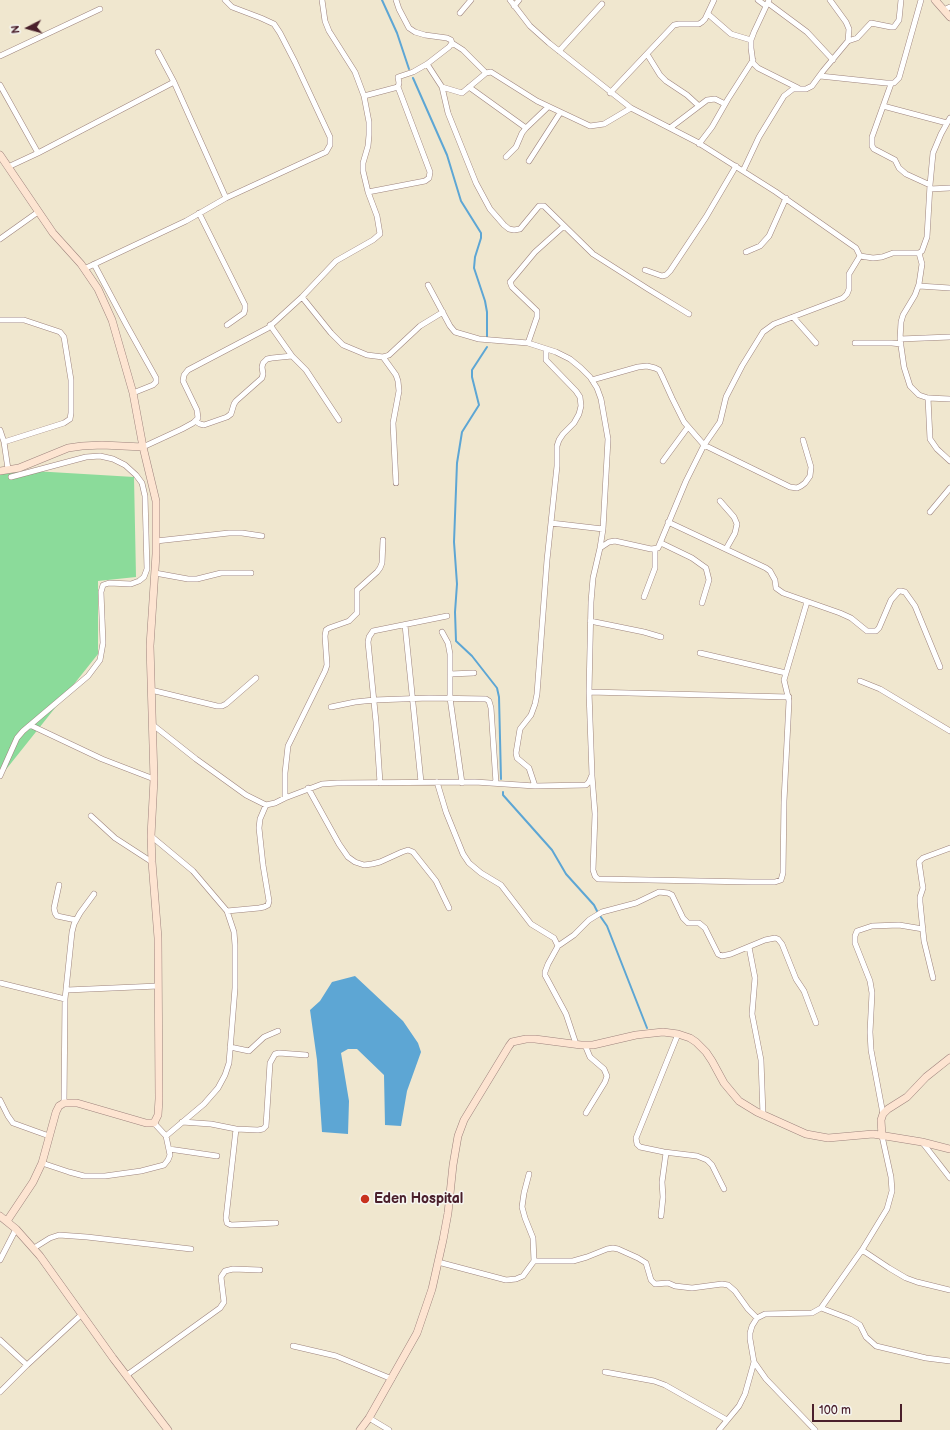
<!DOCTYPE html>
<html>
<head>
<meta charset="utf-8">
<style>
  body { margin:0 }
  #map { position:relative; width:950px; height:1430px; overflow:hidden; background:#f0e7cf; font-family:"Balsamiq Sans",sans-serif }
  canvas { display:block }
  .north { position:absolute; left:8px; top:8px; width:40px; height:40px; -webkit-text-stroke:3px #f6f6f2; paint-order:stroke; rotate:264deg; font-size:11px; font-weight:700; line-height:16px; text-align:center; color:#4a1f2b }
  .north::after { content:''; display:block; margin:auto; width:14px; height:18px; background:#4a1f2b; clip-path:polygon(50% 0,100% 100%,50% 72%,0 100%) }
  .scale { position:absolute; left:812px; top:1404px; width:90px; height:18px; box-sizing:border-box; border:2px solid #4a1f2b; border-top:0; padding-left:5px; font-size:12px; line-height:14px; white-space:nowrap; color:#4a1f2b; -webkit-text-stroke:3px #f6f6f2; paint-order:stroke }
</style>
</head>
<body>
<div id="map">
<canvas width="950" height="1430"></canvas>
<div class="north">N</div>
<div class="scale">100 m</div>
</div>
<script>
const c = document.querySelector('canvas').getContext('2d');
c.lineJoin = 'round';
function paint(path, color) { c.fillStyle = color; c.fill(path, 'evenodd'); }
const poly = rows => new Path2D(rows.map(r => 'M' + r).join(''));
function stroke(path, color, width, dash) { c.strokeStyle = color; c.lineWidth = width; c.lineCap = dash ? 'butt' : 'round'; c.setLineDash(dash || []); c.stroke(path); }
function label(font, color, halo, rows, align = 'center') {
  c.font = font + ' "Balsamiq Sans",sans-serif'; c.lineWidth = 3; c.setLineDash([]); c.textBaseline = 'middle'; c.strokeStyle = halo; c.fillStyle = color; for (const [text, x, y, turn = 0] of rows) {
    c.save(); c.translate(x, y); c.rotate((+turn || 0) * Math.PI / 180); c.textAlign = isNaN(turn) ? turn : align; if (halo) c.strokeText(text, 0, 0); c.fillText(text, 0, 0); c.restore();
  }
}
paint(poly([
  [0,469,134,477,136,577,98,581,98,654,0,777]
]), '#8bdb9a');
paint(poly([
  [355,976,403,1021,418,1043,421,1052,407,1091,401,1126,385,1125,384,1075,357,1049,348,1049,341,1053,349,1101,348,1134,322,1132,317,1060,310,1010,320,1001,332,982]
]), '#5da6d4');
stroke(poly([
  [382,0,397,33,409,69],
  [413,78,447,155,461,201,481,233,481,238,475,257,474,268,485,301,487,312,487,337],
  [487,347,472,370,472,377,479,405,462,432,457,463,454,542,457,584,455,612,456,641,472,656,497,688,499,697,501,779],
  [503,792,503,795,552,850,566,874,594,905,598,913,607,926,647,1028]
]), '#5da6d4', 2);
const street = poly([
  [758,0,766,6],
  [769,0,754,32,751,40,751,48,753,63,758,68,798,88],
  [768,3,807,32,833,60],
  [514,6,519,0],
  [944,10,950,7],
  [460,13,471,0],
  [708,14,731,34,751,40],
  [848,41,857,38,871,23,891,27,894,27,899,20,901,0],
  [452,43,463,50,486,73],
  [559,51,602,4],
  [158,52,174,82,226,198],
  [647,54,660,75,666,81,687,95,699,106],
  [0,56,100,9],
  [427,64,442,87,448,113,476,183,490,209,504,225,509,229,514,230,520,229,539,206,544,206,593,254,648,289,689,314],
  [820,76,886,83,894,83,899,78,921,0],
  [891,84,872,137,872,146,874,149,895,160,899,168,906,174,930,185],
  [0,85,38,153],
  [442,87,462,93,486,73,491,72,537,101,590,126,604,124,631,108],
  [469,87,526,128],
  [610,93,674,25,679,24,699,24,702,22,705,19,714,0],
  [364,96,398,87,399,83,398,77,413,72,427,64,449,47,452,43,451,40,447,38,425,35,415,32,409,28,399,9,396,0],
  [883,106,947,123],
  [670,128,707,100,715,99,725,104],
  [699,144,712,127,728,99,753,60],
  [506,157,516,147,522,133,526,128,548,107],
  [529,161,560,113],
  [8,167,38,153,174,82],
  [743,171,759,137,784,96,793,89,806,89,812,86,823,71,848,41,849,29,846,22,830,0],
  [930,189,950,188],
  [368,192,425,181,429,178,430,172,398,87],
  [199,213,245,305,245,309,244,313,227,325],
  [0,239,38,212],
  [746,252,760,246,769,236,786,198],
  [919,253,922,264,919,284,915,295,903,315,901,322,900,339,904,367,910,386,919,395,928,398,950,399],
  [860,256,873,258,882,257,893,253,919,253,922,251,927,237,930,185,933,153,941,134,950,118],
  [94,264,127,326,156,378,156,382,153,385,133,393],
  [84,269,186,221,226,198,326,152,330,145,330,137,295,62,280,33,274,24,261,18,232,7,225,0],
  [645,270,662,276,666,275,670,271,706,217,736,166],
  [428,285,450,326,455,332,479,339,528,343,556,352,570,359,581,368,590,377,597,388,601,399,608,439,603,529,600,548],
  [919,286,950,288],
  [302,297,331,333,343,345,367,355,383,357,389,355,420,326,443,312],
  [793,317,816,343],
  [0,320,24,320,60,332,64,337,71,380,71,413,70,419,64,423,4,442],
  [900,339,950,337],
  [528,343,537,317,537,311,512,287,510,282,535,252,564,226],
  [855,343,892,343,901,344],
  [292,356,306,370,339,420],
  [383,357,396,375,398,381,399,391,393,423,396,483],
  [592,380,638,367,647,366,655,368,659,370,662,376,672,398,684,422,704,445,790,487,797,488,801,486,805,483,810,476,811,467,803,440],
  [928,398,930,439,937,449,950,461],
  [195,421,200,424,204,425,227,417,231,414,234,404,236,401,262,378,263,374,262,367,263,363,267,359,272,358,292,356,270,325],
  [0,430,4,442,8,469],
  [143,447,182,429,193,423,198,418,197,410,183,381,184,375,188,370,268,328,302,297,336,261,373,240,380,234,377,216,368,192,363,171,363,163,368,146,369,135,369,122,364,96,355,72,329,31,325,21,322,0],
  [663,461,688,427],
  [720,501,734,517,737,524,735,533,726,549],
  [930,512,950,488],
  [668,522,766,568,770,571,775,580,776,588,783,593,840,613,851,618,867,631,876,631,879,628,891,600,899,591,901,591,905,592,915,606,940,667],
  [551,523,603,529],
  [156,541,229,533,242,533,262,536],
  [661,543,692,558,706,568,709,580,702,603],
  [155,573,188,579,197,579,221,573,251,573],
  [644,597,655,568,655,549],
  [590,621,644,632,661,637],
  [405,625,421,782],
  [442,632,448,643,450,654,450,698,462,783],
  [700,653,786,673],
  [450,674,474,673],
  [860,681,880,689,950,731],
  [151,690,217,706,222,706,226,704,256,678],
  [589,692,789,697],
  [331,707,355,702,374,700,429,698,486,699,489,701,491,708,496,783],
  [30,725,102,759,154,779],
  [153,725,196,759,246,795,266,805,275,803,285,798,322,784,337,783,475,782,535,786,586,785,589,782,592,775,589,692,591,602,593,578,600,548,609,542,615,541,651,549,658,548,686,481,704,445,720,422,726,397,742,366,763,332,774,324,835,301,843,298,847,294,849,289,849,274,860,256,856,248,776,192,697,142,631,108,549,43,530,26,510,0],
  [0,776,17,738,23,731,88,676,100,660,103,643,101,592,103,585,109,583,131,584,139,581,144,577,147,569,145,496,142,483,136,475,125,465,113,459,100,456,86,457,11,477],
  [592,776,595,814,593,870,595,876,598,879,751,882,775,882,781,880,783,873,784,801,789,701,784,680,807,602],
  [437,782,446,812,463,854,469,863,481,873,501,885,531,924,554,938,558,946],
  [380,783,376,722,368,642,369,637,373,631,447,616],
  [535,786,529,768,517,758,516,753,520,729,531,715,535,704,537,694,547,560,557,466,557,446,559,440,563,434,574,423,579,414,581,406,580,397,576,391,546,360,546,349],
  [308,788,339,844,348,857,355,862,364,865,372,864,380,862,402,852,408,850,413,852,436,881,449,908],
  [285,798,285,773,288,746,325,671,327,665,325,636,326,630,329,628,349,621,357,613,357,590,377,572,380,568,382,563,383,540],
  [91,816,115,838,152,862],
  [151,836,193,871,227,911,234,932,235,945,235,988,229,1063,225,1075,218,1088,204,1104,166,1136],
  [59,885,54,908,55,913,57,916,76,920],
  [227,911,259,908,264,907,268,905,269,901,263,865,259,828,260,819,266,805],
  [749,947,755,978,752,1014,761,1060,763,1115],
  [933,978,924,941,920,902,920,897,923,888,922,882,919,862,923,858,950,848],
  [0,983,65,999,64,1103],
  [67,990,158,986],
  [65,999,72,932,74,924,80,913,94,894],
  [678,1034,636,1138,637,1144,640,1147,664,1152,697,1156,707,1160,712,1165,724,1189],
  [576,1044,566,1014,545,975,545,972,548,964,558,946,574,935,589,920,602,912,636,903,659,892,668,893,672,895,683,918,688,923,699,923,705,928,718,954,722,956,731,954,765,940,775,938,778,939,782,944,796,979,804,991,816,1023],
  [585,1045,590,1057,604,1069,607,1076,605,1082,586,1113],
  [230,1047,249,1051,264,1037,278,1031],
  [0,1100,8,1116,13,1123,49,1136],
  [883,1114,871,1050,870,1032,872,993,870,981,855,943,855,936,857,931,872,926,899,925,923,929],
  [182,1122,211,1124,236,1129],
  [922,1142,950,1178],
  [169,1149,217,1156],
  [42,1163,69,1172,84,1176,105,1176,141,1171,164,1165,168,1160,170,1155,166,1136,154,1123],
  [661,1216,663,1197,662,1182,666,1153],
  [276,1223,231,1225,227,1223,226,1218,236,1129,258,1130,263,1129,266,1126,270,1063,275,1054,279,1053,306,1055],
  [34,1248,50,1238,59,1235,87,1237,191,1249],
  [862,1250,889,1268,906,1278,917,1282,950,1290],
  [0,1260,16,1229],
  [534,1261,573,1261,587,1257,607,1249,613,1248,618,1249,638,1258,646,1263,651,1280,655,1284,668,1283,675,1286,692,1288,722,1284,728,1285,735,1291,748,1309,757,1318],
  [438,1262,506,1280,516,1279,523,1276,534,1261,533,1238,525,1218,522,1207,524,1193,529,1174],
  [821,1308,850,1319,860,1325,866,1337,876,1346,926,1358,950,1361],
  [0,1340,27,1365],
  [293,1346,336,1356,392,1379],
  [754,1362,766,1379,815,1430],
  [605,1372,654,1381,665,1385,727,1420],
  [127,1375,220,1308,224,1302,221,1277,225,1271,233,1269,260,1270],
  [0,1392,27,1365,82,1314],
  [369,1418,389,1430],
  [719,1430,739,1406,745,1394,754,1362,750,1339,750,1333,752,1326,757,1318,765,1314,812,1313,821,1308,862,1250,887,1209,892,1191,891,1177,882,1136]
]);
const secondary = poly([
  [935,0,950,17],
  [0,155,53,233,81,264,98,289,112,320,133,393,143,447,156,501,156,554,150,646,154,779,151,836,152,862,158,938,159,1099,158,1115,154,1123,146,1123,77,1103,64,1103,59,1106,56,1112,42,1163,33,1182,7,1221],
  [0,471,19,468,68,448,82,446,102,445,143,447],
  [882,1136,881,1120,883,1114,888,1109,907,1097,926,1077,950,1058],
  [0,1216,16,1229,40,1256,113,1358,168,1430],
  [360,1430,369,1418,417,1333,432,1289,443,1240,448,1213,453,1165,458,1136,464,1120,509,1046,512,1042,526,1039,535,1039,581,1045,593,1045,636,1035,663,1032,678,1034,690,1038,696,1042,706,1052,712,1061,724,1083,739,1101,757,1112,806,1134,828,1138,873,1134,922,1142,950,1149]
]);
stroke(street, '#9d837d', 6);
stroke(secondary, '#9d837d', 8);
stroke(street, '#fff', 5);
stroke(secondary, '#fde4d1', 7);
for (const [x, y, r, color] of [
  [365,1199,5,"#c8321e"]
]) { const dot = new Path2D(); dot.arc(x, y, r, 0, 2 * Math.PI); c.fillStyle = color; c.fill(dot); stroke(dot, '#f6f6f2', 1.5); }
label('bold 14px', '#4a1f2b', '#f6f6f2', [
  ["Eden Hospital",374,1199]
], 'left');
</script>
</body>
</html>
